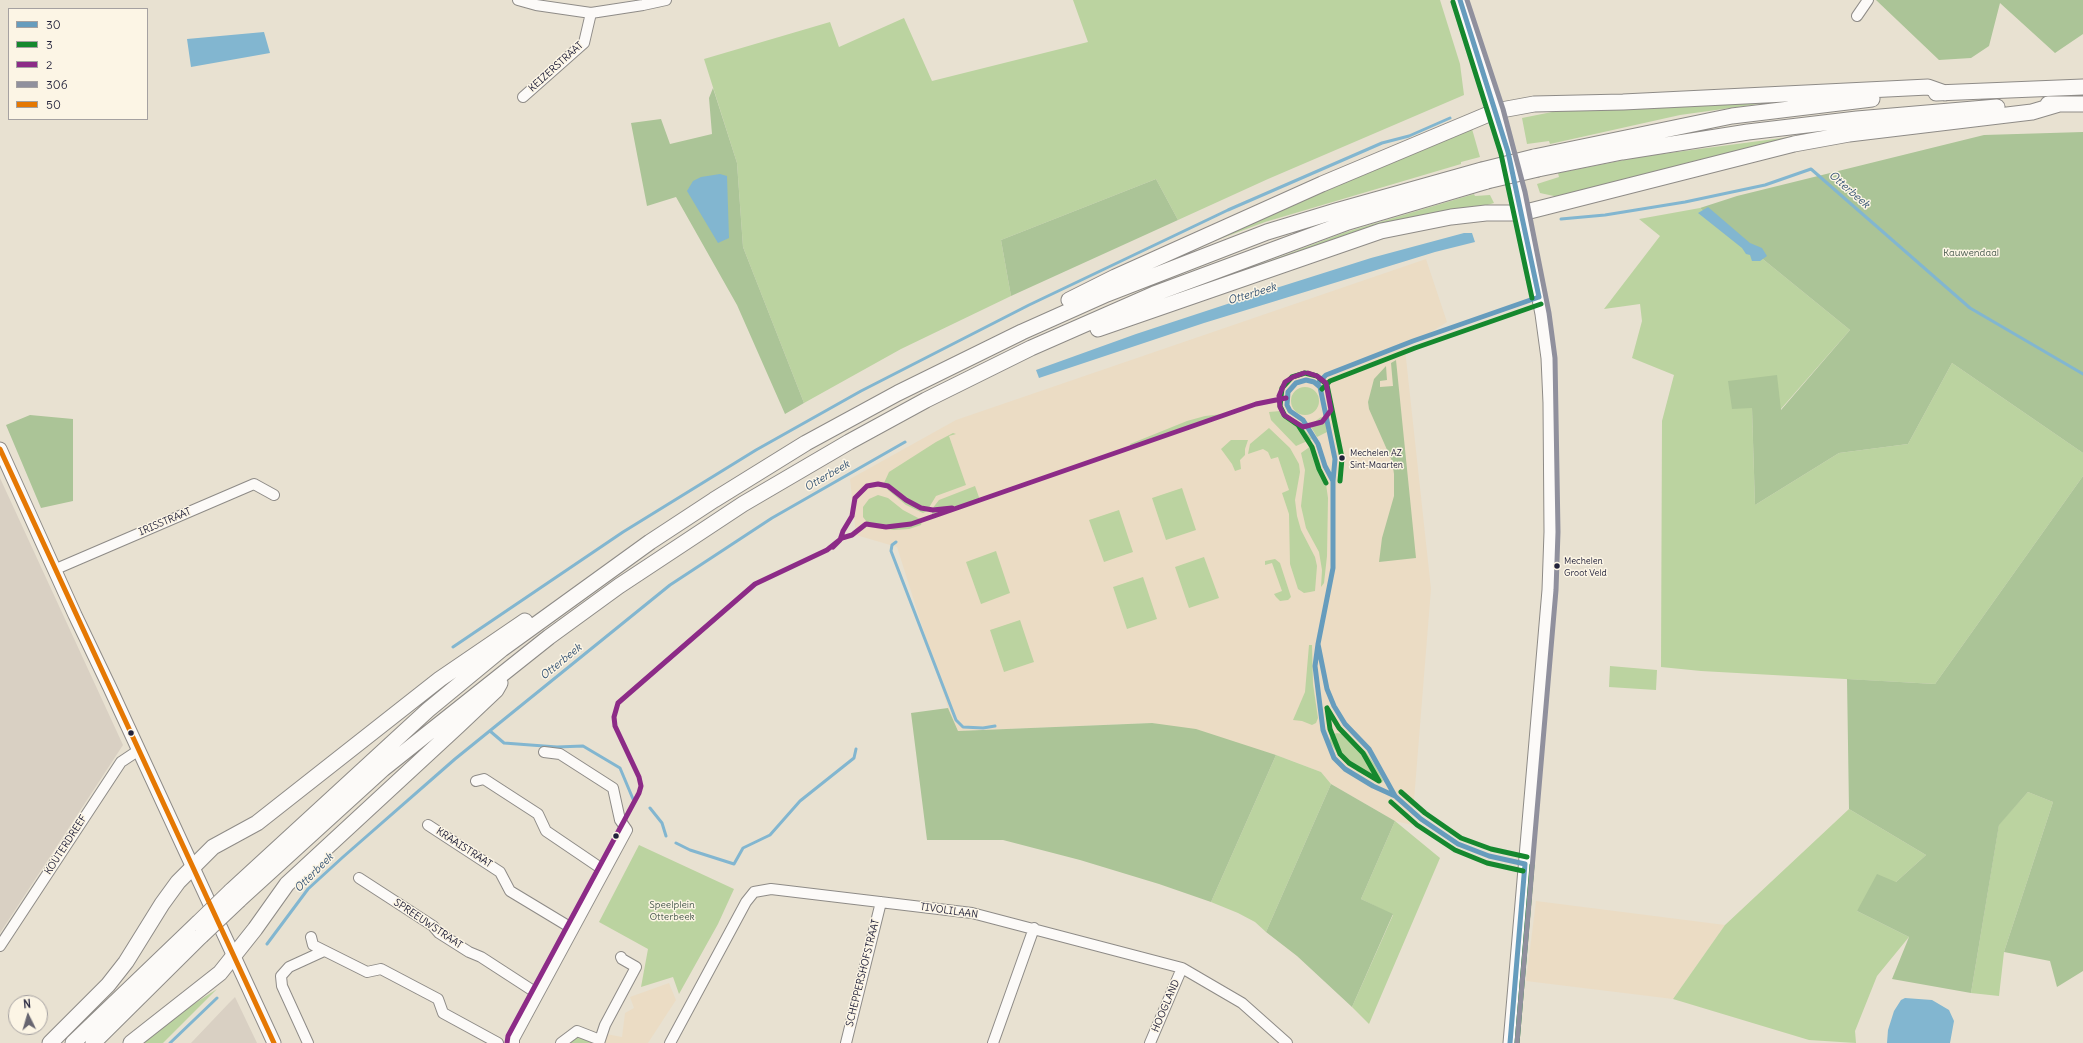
<!DOCTYPE html>
<html>
<head>
<meta charset="utf-8">
<style>
  body { margin:0 }
  #map { position:relative; width:2083px; height:1043px; overflow:hidden; background:#e8e1d1; font-family:Delius,sans-serif }
  canvas { display:block }
  .legend { position:absolute; left:8px; top:8px; width:140px; height:112px; box-sizing:border-box; background:#fcf5e5; border:1px solid #a5a1a1; margin:0; padding:5px 7px; list-style:none; font-size:12px; color:#22223b }
  .legend li { display:flex; align-items:center; gap:8px; height:20px }
  .legend b { width:20px; border:1px solid #a5a1a1 }
  .north { position:absolute; left:8px; top:995px; width:40px; height:40px; box-sizing:border-box; background:#fcf5e5; border:1px solid #a5a1a1; border-radius:50%; rotate:355deg; font-size:11px; font-weight:700; line-height:16px; text-align:center; color:#22223b }
  .north::after { content:''; display:block; margin:auto; width:14px; height:18px; background:#676570; clip-path:polygon(50% 0,100% 100%,50% 72%,0 100%) }
</style>
</head>
<body>
<div id="map">
<canvas width="2083" height="1043"></canvas>
<ul class="legend">
<li><b style="height:5px;background:#669cbd"></b>30</li>
<li><b style="height:5px;background:#15882e"></b>3</li>
<li><b style="height:5px;background:#8c2b87"></b>2</li>
<li><b style="height:5px;background:#90909d"></b>306</li>
<li><b style="height:5px;background:#e57803"></b>50</li>
</ul>
<div class="north">N</div>
</div>
<script>
const c = document.querySelector('canvas').getContext('2d');
c.lineJoin = 'round';
function paint(path, color) { c.fillStyle = color; c.fill(path, 'evenodd'); }
const poly = rows => new Path2D(rows.map(r => 'M' + r).join(''));
function stroke(path, color, width, dash) { c.strokeStyle = color; c.lineWidth = width; c.lineCap = dash ? 'butt' : 'round'; c.setLineDash(dash || []); c.stroke(path); }
function label(font, color, halo, rows, align = 'center') {
  c.font = font + ' Delius,sans-serif'; c.lineWidth = 3; c.setLineDash([]); c.textBaseline = 'middle'; c.strokeStyle = halo; c.fillStyle = color; for (const [text, x, y, turn = 0] of rows) {
    c.save(); c.translate(x, y); c.rotate((+turn || 0) * Math.PI / 180); c.textAlign = isNaN(turn) ? turn : align; if (halo) c.strokeText(text, 0, 0); c.fillText(text, 0, 0); c.restore();
  }
}
paint(poly([
  [1426,259,1447,322,1405,349,1431,589,1412,825,1395,821,1331,784,1321,772,1276,755,1152,723,958,731,948,708,897,547,856,535,850,479,956,420],
  [1536,901,1725,925,1673,999,1526,981],
  [669,983,676,1000,648,1043,605,1043,606,1034,622,1037,625,1013,634,1008,630,997]
]), '#ebdcc4');
paint(poly([
  [0,478,123,745,0,933],
  [235,997,257,1043,191,1043,229,1003]
]), '#d9d0c3');
paint(poly([
  [1073,0,1440,0,1460,64,1464,95,1268,179,1178,220,1156,179,1001,240,1011,296,901,349,804,403,743,247,737,163,704,59,830,22,839,47,904,18,932,81,1088,42],
  [1802,98,1680,115,1550,144,1549,141,1527,144,1522,118,1562,110],
  [1857,128,1563,198,1540,193,1537,184,1559,177,1558,173,1639,157],
  [1472,129,1480,157,1461,162,1461,164,1265,222,1169,258,1319,192],
  [1474,194,1475,196,1490,195,1494,203,1163,301,1346,232],
  [1700,208,1850,330,1780,410,1752,408,1755,505,1839,453,1908,444,1952,363,2083,453,2083,476,1935,684,1701,671,1661,667,1662,421,1674,375,1632,358,1642,321,1640,304,1604,309,1660,236,1639,219],
  '1291 401a14 14 0 1 1 28 0a14 14 0 1 1-28 0Z',
  [1259,403,1260,404,1131,448,1130,444,1187,421,1205,416,1231,413],
  [1280,411,1297,421,1312,439,1296,446,1271,420,1269,412],
  [1321,417,1325,419,1327,432,1317,437,1310,425],
  [1269,428,1290,448,1299,464,1300,472,1295,500,1297,516,1301,530,1315,557,1317,566,1315,591,1310,592,1304,593,1298,589,1290,564,1289,514,1282,493,1289,490,1278,457,1271,459,1268,452,1263,449,1248,454,1250,444],
  [953,433,956,434,949,436,966,485,936,496,927,511,923,513,906,505,888,490,884,483,889,472,936,442],
  [1231,440,1248,440,1245,449,1245,455,1240,460,1241,469,1235,471,1232,464,1221,449],
  [1311,446,1321,478,1325,477,1328,498,1327,556,1324,583,1321,587,1322,570,1319,552,1306,528,1301,506,1305,470,1301,453],
  [975,486,980,500,945,512,932,514,932,509,939,500],
  [1182,488,1196,530,1166,540,1152,498],
  [878,495,888,498,903,510,920,519,922,521,921,525,909,529,894,530,870,526,863,517,863,507,869,499],
  [1119,510,1133,552,1104,562,1089,520],
  [996,551,1010,593,981,604,966,562],
  [1204,557,1219,598,1189,608,1175,567],
  [1275,559,1280,563,1291,597,1288,600,1280,601,1276,597,1274,594,1282,591,1272,563,1265,565,1265,561],
  [1143,577,1157,619,1127,629,1113,587],
  [1020,620,1034,662,1004,672,990,630],
  [1309,645,1312,645,1313,684,1318,718,1316,723,1312,725,1302,721,1293,720,1305,692],
  [1610,666,1657,670,1656,690,1609,687],
  [1337,733,1346,735,1366,752,1375,765,1383,780,1382,783,1358,772,1340,757,1329,741,1331,735],
  [1276,755,1321,772,1331,784,1266,932,1255,922,1238,913,1211,902],
  [2028,792,2053,802,2004,952,1999,996,1971,993,1999,824],
  [1849,809,1926,855,1896,882,1857,911,1909,937,1877,976,1855,1031,1856,1043,1809,1040,1673,999,1725,925],
  [1395,821,1440,858,1369,1024,1352,1007,1393,915,1361,899],
  [639,845,734,889,718,924,679,994,673,977,641,987,648,949,599,922],
  [217,989,163,1043,140,1043,161,1025],
  [576,1035,594,1043,564,1043]
]), '#bbd3a0');
paint(poly([
  [1876,0,2083,0,2083,34,2055,53,2000,3,1989,46,1971,58,1939,60],
  [713,88,737,163,743,247,804,403,785,414,737,305,676,197,647,206,631,123,661,119,670,144,712,134,709,98],
  [2083,132,2083,453,1952,363,1908,444,1839,453,1755,505,1752,408,1732,409,1728,381,1777,375,1781,410,1850,330,1700,208,1737,196,1984,135],
  [1156,179,1178,220,1011,296,1001,240],
  [1396,360,1416,558,1379,562,1382,538,1394,496,1394,474,1392,461,1369,409,1368,402,1374,379,1386,366,1387,380,1380,381,1380,387,1393,386,1391,363],
  [30,415,73,419,73,501,41,508,6,425],
  [2083,476,2083,971,2057,987,2050,961,2004,952,2053,802,2028,792,1999,825,1971,993,1892,979,1909,937,1857,911,1877,874,1896,882,1926,855,1849,809,1847,679,1935,684],
  [948,708,958,731,1152,723,1196,729,1276,755,1211,902,1159,884,1080,860,1003,840,927,840,911,713],
  [1331,784,1395,821,1361,899,1393,914,1352,1007,1297,956,1266,932]
]), '#abc497');
paint(poly([
  [264,32,270,53,191,67,187,39],
  [720,174,727,176,729,238,718,243,687,191,693,181,701,177],
  [1708,207,1750,243,1762,248,1767,256,1760,261,1752,261,1750,255,1746,254,1742,248,1698,213],
  [1464,233,1472,233,1475,242,1435,252,1204,323,1039,378,1036,370,1136,334,1273,289,1371,258],
  [1905,998,1932,1000,1949,1010,1954,1021,1950,1043,1887,1043,1888,1030,1894,1011,1901,1000]
]), '#82b6d0');
stroke(poly([
  [1561,219,1605,215,1685,202,1765,185,1811,169,1970,308,2083,374],
  [896,542,892,545,891,551,956,720,963,727,983,728,995,726],
  [453,647,623,532,756,450,861,391,1029,305,1228,210,1382,143,1409,136,1450,118],
  [490,731,504,743,557,747,583,746,620,768,633,799],
  [650,808,662,823,666,836],
  [676,843,690,850,734,864,743,848,770,835,800,801,854,758,856,749],
  [267,944,308,889,343,857,455,759,670,585,772,518,905,442],
  [170,1043,217,998]
]), '#82b6d0', 3);
const minor = poly([
  [518,0,536,5,591,13,643,5,666,0],
  [1857,16,1868,0],
  [523,97,584,43,591,13],
  [56,569,254,484,274,495],
  [476,781,484,779,538,814,546,831,605,871],
  [428,825,500,872,510,891,573,929],
  [359,878,433,926,439,933,469,952,481,957,538,994],
  [311,937,313,945,367,972,381,969,438,999,443,1013,498,1043],
  [0,946,121,762,139,750],
  [308,1043,282,986,281,976,289,967,324,951],
  [514,1043,514,1039,627,830,620,820,613,788,560,754,544,752],
  [561,1043,577,1031,600,1040],
  [599,1043,605,1025,636,967,622,959,621,957],
  [670,1043,746,902,754,892,771,889,972,913,1182,968,1242,1003,1287,1043],
  [846,1043,881,902],
  [993,1043,1034,928],
  [1150,1043,1182,968]
]);
const major = poly([
  [1460,0,1496,111,1518,194,1542,314,1548,358,1550,403,1551,532,1549,590,1510,1043],
  [0,449,75,615,110,688,274,1043]
]);
const highway = poly([
  [1936,93,2083,87],
  [2048,104,2083,104],
  [1534,157,1732,116,1872,99],
  [1538,169,1622,152,1748,132,1857,119,1997,107],
  [1069,300,1115,277,1322,184,1496,111,1534,104,1623,102,1928,87,1945,93],
  [1098,329,1381,231,1451,217,1486,213,1522,213,1794,144,1849,134,2032,112,2059,104],
  [231,891,428,710,502,649,650,542,714,500,806,443,898,393,1022,332,1107,294,1267,232,1336,211,1482,170],
  [239,900,383,769,549,637,619,586,743,504,849,442,926,400,1031,348,1154,294,1348,222,1487,181],
  [50,1043,108,985,126,962,162,904,178,882,213,847,257,823,440,679,525,621],
  [73,1043,198,923],
  [93,1043,201,936],
  [131,1043,220,973,255,929,287,884,458,726,496,690,500,683]
]);
stroke(minor, '#8e8b87', 12);
stroke(major, '#8e8b87', 15);
stroke(highway, '#8e8b87', 17);
stroke(minor, '#fcfaf8', 10);
stroke(major, '#fcfaf8', 13);
stroke(highway, '#fcfaf8', 15);
const highwayBridge = poly([
  [1482,170,1534,157],
  [1487,181,1538,169],
  [198,923,231,891],
  [201,936,239,900]
]);
stroke(highwayBridge, '#8e8b87', 17, []);
stroke(highwayBridge, '#fcfaf8', 15);
stroke(poly([
  [1460,0,1508,152,1539,297],
  [1306,380,1314,382,1320,387,1335,459,1333,481,1325,466,1318,444,1303,420,1290,411,1287,405,1288,392,1296,383,1306,380],
  [1317,384,1326,375,1413,341,1539,297],
  [1333,481,1333,568],
  [1333,481,1333,568],
  [1318,644,1327,689,1334,706,1345,724,1369,749,1395,796],
  [1318,644,1315,666,1323,730,1334,758,1345,769,1373,786,1395,796],
  [1318,644,1333,568],
  [1318,644,1333,568],
  [1395,796,1421,819,1458,844,1489,856,1525,864],
  [1510,1043,1525,864]
]), '#669cbd', 5);
stroke(poly([
  [1453,2,1501,154,1532,298],
  [1322,389,1330,381,1415,348,1541,304],
  [1326,483,1319,469,1312,447,1298,425,1285,416,1280,406,1282,388,1292,377,1305,373,1317,376,1327,385,1342,458,1340,481],
  [1327,708,1339,728,1363,753,1379,781,1349,763,1340,754,1330,729,1327,708],
  [1401,792,1425,813,1461,838,1491,849,1527,857],
  [1391,802,1417,825,1455,850,1487,863,1523,871],
  [1517,1043,1532,865]
]), '#15882e', 5);
stroke(poly([
  [1304,373,1293,377,1285,382,1279,396,1280,407,1284,415,1303,427,1322,422,1331,410,1326,383,1317,376,1308,373],
  [833,547,840,540,843,531,852,516,855,498,867,486,878,484,888,486,906,500,921,508,933,510,952,508],
  [507,1043,508,1036,639,793,641,786,639,777,615,726,614,717,618,703,755,584,827,550,842,538,852,535,866,524,886,527,911,524,1256,404,1286,398]
]), '#8c2b87', 5);
stroke(poly([
  [1467,0,1503,109,1525,192,1549,313,1555,358,1558,532,1556,590,1517,1043]
]), '#90909d', 5);
stroke(poly([
  [0,449,274,1043]
]), '#e57803', 5);
for (const [x, y, r, color] of [
  [1342,458,3.5,"#22223b"],
  [1557,566,3.5,"#22223b"],
  [131,733,3.5,"#22223b"],
  [616,836,3.5,"#22223b"]
]) { const dot = new Path2D(); dot.arc(x, y, r, 0, 2 * Math.PI); c.fillStyle = color; c.fill(dot); stroke(dot, '#fcf5e5', 1.5); }
label('9px', '#22223b', '#fcf5e5', [
  ["Mechelen AZ",1350,453],
  ["Sint-Maarten",1350,465],
  ["Mechelen",1564,561],
  ["Groot Veld",1564,573]
], 'left');
label('10px', '#22223b', '#fcf5e5', [
  ["KEIZERSTRAAT",556,67,-42],
  ["IRISSTRAAT",165,522,-23],
  ["KOUTERDREEF",66,845,-57],
  ["KRAAISTRAAT",464,848,33],
  ["TIVOLILAAN",949,911,8],
  ["SPREEUWSTRAAT",428,924,34],
  ["SCHEPPERSHOFSTRAAT",863,973,-76],
  ["HOOGLAND",1166,1006,-67]
]);
label('10px', '#4b5c50', '#fcf5e5', [
  ["Kauwendaal",1971,253],
  ["Speelplein",672,905],
  ["Otterbeek",672,917]
]);
label('italic 11px', '#375676', '#fcf5e5', [
  ["Otterbeek",1849,190,41],
  ["Otterbeek",1252,294,-17],
  ["Otterbeek",827,476,-30],
  ["Otterbeek",561,662,-39],
  ["Otterbeek",314,873,-45]
]);
</script>
</body>
</html>
